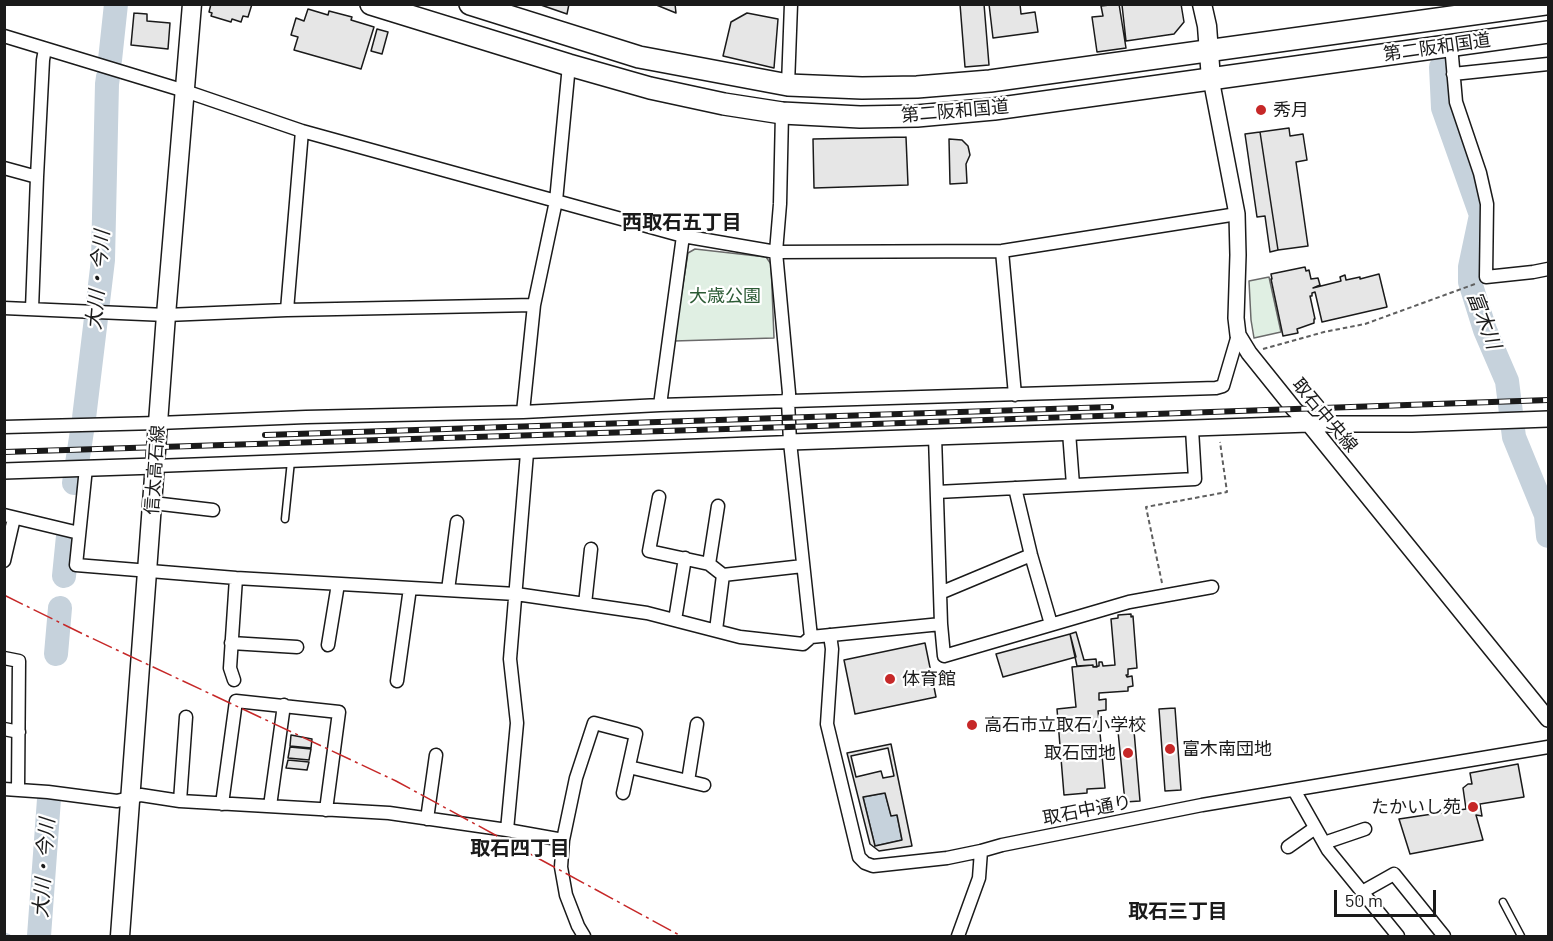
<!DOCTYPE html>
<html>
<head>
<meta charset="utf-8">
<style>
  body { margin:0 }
  #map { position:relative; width:1553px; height:941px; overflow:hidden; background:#fff; font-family:Barlow,sans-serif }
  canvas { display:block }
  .frame { position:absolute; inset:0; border:6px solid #1a1a1a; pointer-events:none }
  .scale { position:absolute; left:1334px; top:890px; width:102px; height:27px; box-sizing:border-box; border:3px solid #1a1a1a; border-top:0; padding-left:8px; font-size:18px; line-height:21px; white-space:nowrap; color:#1a1a1a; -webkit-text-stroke:4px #fff; paint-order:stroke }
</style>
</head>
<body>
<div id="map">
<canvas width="1553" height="941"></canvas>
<div class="frame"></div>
<div class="scale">50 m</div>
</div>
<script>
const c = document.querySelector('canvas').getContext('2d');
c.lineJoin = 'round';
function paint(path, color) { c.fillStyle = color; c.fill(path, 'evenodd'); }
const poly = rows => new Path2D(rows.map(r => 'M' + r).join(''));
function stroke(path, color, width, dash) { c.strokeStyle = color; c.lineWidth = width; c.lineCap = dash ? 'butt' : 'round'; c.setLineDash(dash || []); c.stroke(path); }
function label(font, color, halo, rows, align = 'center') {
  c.font = font + ' Barlow,"Noto Sans JP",sans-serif'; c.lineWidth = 4.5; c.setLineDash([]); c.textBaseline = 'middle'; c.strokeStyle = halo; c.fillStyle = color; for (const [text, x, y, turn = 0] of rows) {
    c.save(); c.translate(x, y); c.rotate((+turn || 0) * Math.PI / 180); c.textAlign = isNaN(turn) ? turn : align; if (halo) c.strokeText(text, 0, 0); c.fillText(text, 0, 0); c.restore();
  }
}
const green = poly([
  [695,249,766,257,771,264,774,338,674,341,688,253,695,249],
  [1269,277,1281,332,1254,338,1251,320,1249,281,1269,277]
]);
paint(green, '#e0efe3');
stroke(green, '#6a6a6a', 1.5);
const water = poly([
  [885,793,891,815,897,815,902,840,875,846,863,797,885,793]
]);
paint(water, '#c6d2dc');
stroke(water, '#6a6a6a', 1.5);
stroke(poly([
  [4,934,9,936]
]), '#c6d2dc', 4);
stroke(poly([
  [110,60,116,4],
  [1441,67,1443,108,1481,215,1470,267,1470,282,1485,330,1507,381,1514,437,1546,515,1548,536],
  [74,483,84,418,103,260,107,84,108,77],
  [64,576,68,536],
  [56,654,60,608],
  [39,936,49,799]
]), '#c6d2dc', 24);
const building = poly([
  [211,4,252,4,248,17,243,16,241,22,232,19,231,22,211,16,212,13,209,12,211,4],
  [538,4,569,4,567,14,538,4],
  [654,4,675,4,676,13,654,4],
  [960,4,984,4,989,65,965,67,960,4],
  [989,4,1020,4,1021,14,1035,12,1038,32,993,38,989,4],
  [1119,4,1126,48,1097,52,1092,17,1103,16,1101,6,1119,4],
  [1127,4,1181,4,1184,22,1174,34,1126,41,1122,5,1127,4],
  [308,9,328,15,329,11,352,17,351,20,374,27,361,69,294,50,298,37,291,35,296,18,304,21,308,9],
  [134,13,147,14,147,21,170,23,168,49,131,45,134,13],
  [747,13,778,19,774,68,723,56,731,22,747,13],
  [377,29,388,32,382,54,371,51,377,29],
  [1289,128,1290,136,1303,134,1307,160,1296,162,1308,246,1278,250,1260,132,1289,128],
  [1260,132,1278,250,1270,252,1265,216,1257,217,1245,134,1260,132],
  [906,137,908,185,814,188,813,139,906,137],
  [949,139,962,140,968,146,970,155,966,164,967,183,950,184,949,139],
  [1305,267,1306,271,1309,270,1311,279,1318,278,1320,285,1313,288,1341,281,1340,277,1345,275,1346,280,1360,277,1360,279,1379,274,1387,307,1322,322,1315,292,1312,293,1312,296,1310,296,1315,319,1314,319,1314,323,1297,329,1298,333,1283,336,1271,279,1272,279,1271,274,1305,267],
  [1131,614,1131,617,1133,616,1137,668,1128,669,1128,675,1126,675,1127,677,1132,676,1133,686,1128,687,1128,691,1099,693,1099,700,1106,699,1106,710,1098,711,1105,788,1087,789,1087,793,1064,795,1057,709,1076,707,1072,667,1093,665,1093,667,1099,666,1099,662,1102,662,1103,666,1115,665,1111,619,1118,618,1118,615,1131,614],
  [1076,632,1084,660,1096,659,1097,667,1093,667,1093,665,1077,666,1070,634,1076,632],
  [1070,634,1076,657,1003,677,996,654,1070,634],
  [925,643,936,697,855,714,844,660,925,643],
  [1175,708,1181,790,1165,791,1159,709,1175,708],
  [1133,719,1140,801,1125,802,1117,721,1133,719],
  [291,735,312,739,311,748,290,746,291,735],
  [891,744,912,846,879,851,870,844,847,753,891,744],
  [888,748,894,776,883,778,881,771,856,777,851,756,888,748],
  [885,793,891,816,897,815,902,840,875,846,863,797,885,793],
  [290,747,311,749,309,760,288,758,290,747],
  [288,760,309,762,307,770,286,768,288,760],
  [1518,764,1524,797,1480,804,1482,816,1476,815,1483,840,1410,854,1399,819,1466,809,1463,788,1468,784,1472,784,1470,773,1518,764]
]);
paint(building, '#e6e6e6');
stroke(building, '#1a1a1a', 1.5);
const service = poly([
  [285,519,291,461],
  [1503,902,1521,936]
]);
const minor = poly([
  [4,36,185,91,302,131,683,236,776,252,1002,251,1237,214],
  [1451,45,1456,102,1480,173,1487,204,1486,277,1533,272,1548,269],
  [1453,74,1548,64],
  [788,85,791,4],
  [782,113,780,204,776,252,789,393,788,401,790,442,811,637],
  [4,168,37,177],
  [1002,251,1015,395],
  [4,308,166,315,287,310,534,305],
  [32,309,37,177,43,60,45,49],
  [287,310,302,131],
  [660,405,683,236],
  [523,412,534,305,556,201,569,65],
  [4,427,158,423,306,417,523,412,660,405,1216,388,1223,386,1238,335],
  [1069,432,1073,485],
  [155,466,790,442],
  [86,468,76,565,236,578,516,594,647,613,740,637,803,644,811,637,941,624,935,436],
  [1015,488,1031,555,1051,624],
  [937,492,1195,479,1192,429],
  [659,497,649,551,709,564,718,506],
  [153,503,213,510],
  [4,515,79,533],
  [4,561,14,518],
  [709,564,723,575,803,566],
  [448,590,457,522],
  [940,593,1031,555],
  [585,604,591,549],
  [675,620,685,558],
  [941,624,944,656,1129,602,1212,587],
  [716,630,723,575],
  [830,635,832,649,827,724,859,857,865,863,873,866,947,858,981,851,1002,845,1202,805,1548,747],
  [231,643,297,647],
  [328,645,338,584],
  [4,658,19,661,18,790],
  [234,680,230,668,236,578],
  [397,681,410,588],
  [4,729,19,732],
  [629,767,704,785],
  [688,781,697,724],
  [4,789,48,792,117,801,141,795,180,801,389,813,507,830,563,840],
  [1294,790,1328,850,1398,936],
  [180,801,186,717],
  [222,804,236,701,339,712,326,810],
  [270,806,284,705],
  [427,819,436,755],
  [507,830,517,723,510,659,527,453],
  [1324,843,1365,829],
  [1288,847,1315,828],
  [1362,892,1394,874,1444,936],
  [584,936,578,926,566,895,561,867,563,840,576,778,594,723,636,734,623,793],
  [958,936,979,878,981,851]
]);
const tertiary = poly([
  [1211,79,1237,214,1238,255,1236,318,1238,335,1249,353,1294,409,1309,424,1548,719],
  [790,442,1309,424,1412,424,1548,419],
  [4,471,155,466]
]);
const secondary = poly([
  [1202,4,1207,26,1211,79],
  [120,936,166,315,192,4]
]);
const trunk = poly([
  [371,4,569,65,650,88,724,104,782,113,860,117,917,116,994,109,1548,32],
  [470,4,639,57,788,85,862,88,917,87,990,81,1545,4]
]);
stroke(service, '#1a1a1a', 9);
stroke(minor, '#1a1a1a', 15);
stroke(tertiary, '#1a1a1a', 18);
stroke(secondary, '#1a1a1a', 21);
stroke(trunk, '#1a1a1a', 24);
stroke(poly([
  [1263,349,1324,332,1365,324,1475,284],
  [1162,583,1146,507,1227,492,1220,442]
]), '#5f5f5f', 2, [4.5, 3]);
stroke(service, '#fff', 6);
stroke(minor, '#fff', 12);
stroke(tertiary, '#fff', 15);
stroke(secondary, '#fff', 18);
stroke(trunk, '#fff', 21);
const rail = poly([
  [265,435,1111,407],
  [4,452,789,427,1548,400]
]);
stroke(rail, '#1a1a1a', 6);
stroke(rail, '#fff', 4, [11]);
stroke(poly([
  [4,595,85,635,396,781,681,936]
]), '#c62828', 1.5, [21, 4.5, 3, 4.5]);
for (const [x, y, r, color] of [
  [1261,110,6,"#c62828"],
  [890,679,6,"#c62828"],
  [972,725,6,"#c62828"],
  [1170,749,6,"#c62828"],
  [1128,753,6,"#c62828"],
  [1473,807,6,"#c62828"]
]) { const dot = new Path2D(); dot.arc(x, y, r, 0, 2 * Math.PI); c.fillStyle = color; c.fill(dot); stroke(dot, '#fff', 2); }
label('18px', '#1a1a1a', '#fff', [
  ["第二阪和国道",1437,47,-8],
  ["第二阪和国道",955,111,-5],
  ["取石中央線",1325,415,50],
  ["信太高石線",155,470,-86],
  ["取石中通り",1087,810,-11]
]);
label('18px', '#1a1a1a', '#fff', [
  ["秀月",1273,110],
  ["体育館",902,679],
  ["高石市立取石小学校",984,725],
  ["富木南団地",1182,749],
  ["取石団地",1116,753,"right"],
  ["たかいし苑",1461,807,"right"]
], 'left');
label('18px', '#2b5a34', '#fff', [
  ["大歳公園",725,296]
]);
label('bold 20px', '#1a1a1a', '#fff', [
  ["西取石五丁目",682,222],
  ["取石四丁目",520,848],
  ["取石三丁目",1178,911]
]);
label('italic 20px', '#1a1a1a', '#fff', [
  ["大川・今川",98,280,-85],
  ["富木川",1484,320,69],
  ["大川・今川",44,868,-86]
]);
</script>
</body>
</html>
